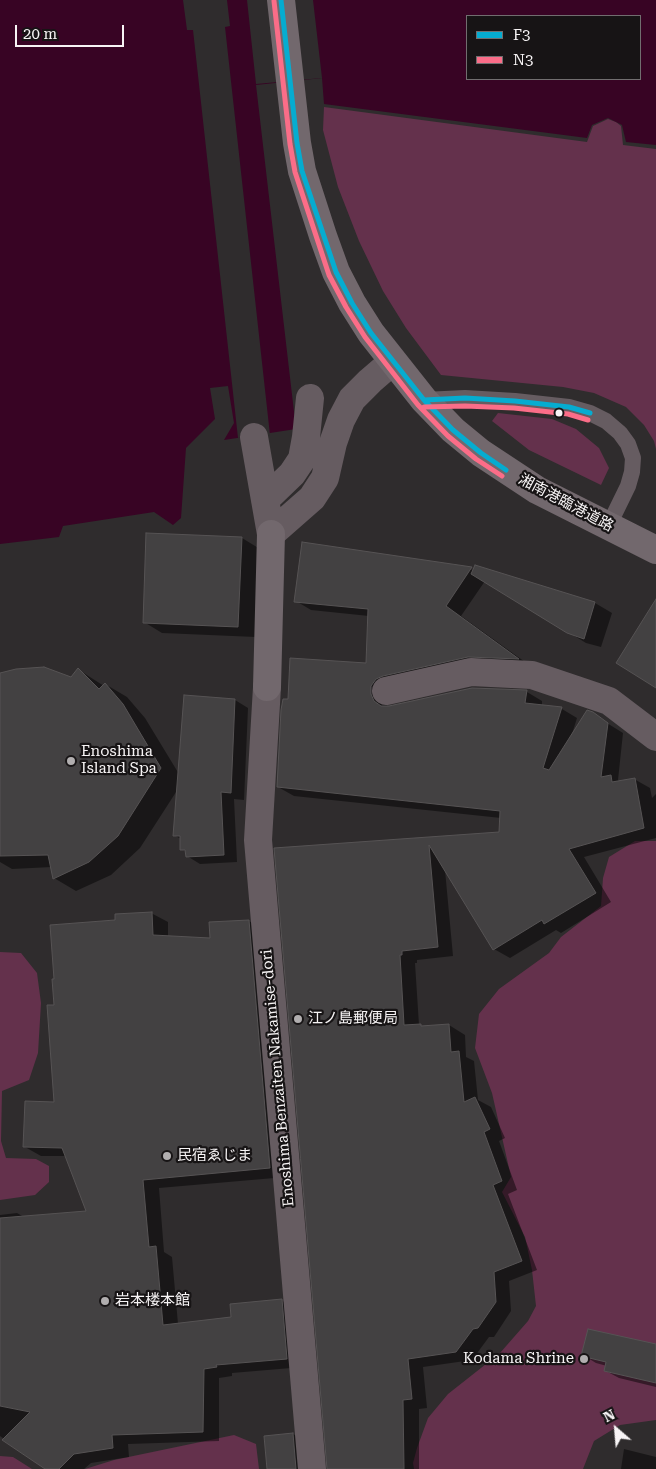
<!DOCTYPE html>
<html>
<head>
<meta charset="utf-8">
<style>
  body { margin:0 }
  #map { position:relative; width:656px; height:1469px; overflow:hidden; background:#2f2c2d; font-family:"Roboto Serif",serif }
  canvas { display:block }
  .legend { position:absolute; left:466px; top:15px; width:175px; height:65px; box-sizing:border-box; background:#171415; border:1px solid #716e6f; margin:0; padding:6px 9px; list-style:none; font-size:15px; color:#f7f4f5 }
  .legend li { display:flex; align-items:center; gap:10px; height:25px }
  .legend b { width:25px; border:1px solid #716e6f }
  .north { position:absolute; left:591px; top:1404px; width:50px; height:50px; -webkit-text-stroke:4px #171415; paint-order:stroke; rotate:333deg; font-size:14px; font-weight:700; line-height:20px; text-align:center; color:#f7f4f5 }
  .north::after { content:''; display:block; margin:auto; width:18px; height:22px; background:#f7f4f5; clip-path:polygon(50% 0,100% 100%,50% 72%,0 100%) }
  .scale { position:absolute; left:15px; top:25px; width:109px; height:22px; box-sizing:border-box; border:2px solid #f7f4f5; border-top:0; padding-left:6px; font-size:15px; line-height:18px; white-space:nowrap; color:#f7f4f5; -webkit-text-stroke:4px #171415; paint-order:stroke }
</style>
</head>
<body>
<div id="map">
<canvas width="656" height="1469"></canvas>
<ul class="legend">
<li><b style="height:6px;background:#06acd0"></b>F3</li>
<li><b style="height:6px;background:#fb6d88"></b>N3</li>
</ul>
<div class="north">N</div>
<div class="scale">20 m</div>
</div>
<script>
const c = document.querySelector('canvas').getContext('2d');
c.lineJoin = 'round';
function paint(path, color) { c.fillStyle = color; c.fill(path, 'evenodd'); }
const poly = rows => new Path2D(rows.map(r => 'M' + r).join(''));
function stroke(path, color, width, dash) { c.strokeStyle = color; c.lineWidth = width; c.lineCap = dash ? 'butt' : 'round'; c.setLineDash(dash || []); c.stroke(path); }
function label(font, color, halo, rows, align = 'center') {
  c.font = font + ' "Roboto Serif","Noto Sans JP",serif'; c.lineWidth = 4.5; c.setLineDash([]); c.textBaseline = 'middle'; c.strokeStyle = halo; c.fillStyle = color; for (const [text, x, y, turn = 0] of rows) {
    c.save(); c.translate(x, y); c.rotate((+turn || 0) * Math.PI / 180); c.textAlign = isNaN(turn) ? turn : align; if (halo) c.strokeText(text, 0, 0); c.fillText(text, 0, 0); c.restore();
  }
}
paint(poly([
  [324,107,587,142,593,126,608,119,616,122,621,126,623,145,656,149,656,449,654,441,644,425,626,407,594,393,563,387,441,375,406,328,383,291,359,241,338,187,323,130],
  [498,413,552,419,576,429,599,448,609,468,601,485,529,450,492,421],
  [635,841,656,841,656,1420,620,1425,594,1441,583,1469,414,1469,413,1463,417,1448,428,1418,448,1394,500,1353,528,1321,536,1306,532,1270,525,1237,502,1192,511,1177,492,1093,475,1048,479,1014,499,989,549,953,561,937,601,906,603,878,609,857],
  [0,952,21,953,37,973,41,1003,38,1053,29,1080,2,1091,1,1141,6,1158,36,1159,49,1166,49,1182,35,1195,0,1200],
  [234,1435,256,1444,259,1469,85,1469,114,1460],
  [0,1456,13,1457,32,1469,0,1469]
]), '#64314c');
paint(poly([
  [0,0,656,0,656,145,626,142,622,125,608,118,592,125,587,138,324,104,322,78,256,85,296,429,224,440,234,423,228,386,210,388,215,419,186,448,181,518,173,525,154,512,63,526,59,537,0,544],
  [467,16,640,16,640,79,467,79]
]), '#380424');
paint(poly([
  [183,0,227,0,230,26,225,27,270,435,238,438,193,30,187,30],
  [247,0,313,0,322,78,256,84]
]), '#2f2c2d');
paint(poly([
  [242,538,260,549,256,637,162,633,144,622],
  [303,543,474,570,476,566,595,603,612,613,601,647,586,643,485,581,461,616,532,667,386,704,388,707,527,692,542,701,542,706,562,709,577,718,572,734,602,720,623,733,618,780,621,782,634,779,650,788,652,798,656,794,656,838,584,857,611,902,561,933,556,930,510,958,494,949,445,870,453,956,417,960,417,963,415,963,419,1025,425,1027,449,1025,465,1035,466,1057,474,1061,478,1100,491,1107,505,1138,499,1141,517,1190,508,1194,537,1270,509,1281,511,1311,494,1337,489,1337,472,1360,423,1367,427,1408,419,1409,419,1469,329,1469,276,849,501,833,501,818,294,796,278,787,289,701,367,664,369,616,311,610,296,601],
  [79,670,104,686,105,684,127,697,145,718,179,774,235,700,248,708,244,800,234,799,237,862,200,864,187,856,186,852,182,849,181,839,174,835,178,789,140,848,111,875,76,891,54,878,52,867,12,869,0,862,0,674,71,679],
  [151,913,168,922,168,937,212,939,249,921,265,930,286,1177,159,1188,164,1252,172,1257,178,1324,232,1318,281,1300,298,1310,303,1367,232,1373,232,1376,219,1378,219,1441,128,1444,129,1457,91,1463,84,1469,47,1469,0,1436,0,1215,17,1213,24,1217,88,1212,66,1156,41,1156,25,1147,55,1103,55,1006,116,921],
  [656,1347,656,1387,619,1378,606,1371,607,1366,596,1363,583,1355],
  [293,1434,309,1443,311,1469,268,1469],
  [624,1449,656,1457,656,1469,621,1469]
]), '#0007');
const building = poly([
  [146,533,242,537,238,627,143,623,146,533],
  [302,542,472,567,446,606,519,659,468,657,383,676,376,679,371,686,371,694,374,701,381,706,389,706,472,688,527,690,525,703,562,707,543,768,549,770,587,710,593,712,608,723,601,777,611,775,612,782,635,778,644,828,569,849,596,893,544,924,542,920,493,950,429,845,438,947,402,951,402,955,400,955,404,1025,421,1024,421,1026,449,1024,451,1052,459,1051,464,1102,475,1097,490,1129,484,1132,502,1181,493,1185,522,1261,494,1272,496,1302,478,1328,473,1329,456,1352,408,1359,412,1399,403,1400,404,1469,327,1469,274,848,499,832,500,811,277,787,281,710,283,699,288,699,290,658,366,663,368,609,294,602,302,542],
  [475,565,595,602,584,639,567,633,471,574,475,565],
  [656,599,656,688,616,663,656,599],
  [44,667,71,677,78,668,99,689,105,683,123,704,161,768,118,836,89,862,53,879,48,855,0,856,0,673,16,669,44,667],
  [184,695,235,699,231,793,221,792,224,855,186,857,185,850,180,850,180,836,173,836,184,695],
  [152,912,153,935,210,938,209,922,249,920,270,1168,143,1180,149,1247,156,1246,163,1325,231,1317,230,1304,282,1299,287,1359,216,1365,217,1367,204,1369,203,1432,112,1435,113,1448,74,1454,59,1469,45,1469,2,1440,30,1412,0,1406,0,1218,86,1211,62,1148,23,1147,25,1101,54,1102,47,1005,54,1005,52,979,54,979,50,925,115,920,115,914,152,912],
  [588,1329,656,1344,656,1383,604,1371,606,1362,581,1356,588,1329],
  [293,1433,296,1469,267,1469,264,1436,293,1433]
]);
paint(building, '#434142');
stroke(building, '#565354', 1);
stroke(poly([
  [424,400,465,398,515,401,569,407,590,413,606,421,620,433,628,444,633,458,632,472,628,486,608,527]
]), '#665c61', 16);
stroke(poly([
  [254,437,271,534,312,498,325,478,333,443,341,420,352,399,370,381,392,362],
  [265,500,292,474,302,459,306,437,310,398],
  [267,687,258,840,312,1469],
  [386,691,471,672,532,675,609,701,656,737]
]), '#665c61', 28);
stroke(poly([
  [281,0,297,143,302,171,323,236,336,272,352,303,371,333,424,400,453,430,481,453,537,490,656,550],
  [267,687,271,534]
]), '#72686d', 28);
stroke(poly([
  [281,0,297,143,302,171,336,272,352,303,371,333,424,400,453,430,481,453,506,470],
  [424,400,465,398,515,401,569,407,590,413]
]), '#06acd0', 5);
stroke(poly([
  [274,1,290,144,295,172,329,275,346,307,365,337,418,405,448,436,476,459,502,476],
  [424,407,465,406,514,408,568,414,588,420]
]), '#fb6d88', 5);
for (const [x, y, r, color] of [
  [559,413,4.5,"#f7f4f5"],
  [71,761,5,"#b1aeaf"],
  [298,1019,5,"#b1aeaf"],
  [167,1156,5,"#b1aeaf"],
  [105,1301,5,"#b1aeaf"],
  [584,1359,5,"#b1aeaf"]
]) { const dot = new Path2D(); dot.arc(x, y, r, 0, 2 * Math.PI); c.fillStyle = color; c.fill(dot); stroke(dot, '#171415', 2); }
label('15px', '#f7f4f5', '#171415', [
  ["湘南港臨港道路",566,503,28],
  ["Enoshima Benzaiten Nakamise-dori",278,1078,-95]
]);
label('15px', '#f7f4f5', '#171415', [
  ["Enoshima",81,752],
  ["Island Spa",81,769],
  ["江ノ島郵便局",308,1019],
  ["民宿ゑじま",177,1156],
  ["岩本楼本館",115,1301],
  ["Kodama Shrine",574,1359,"right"]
], 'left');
</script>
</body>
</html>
